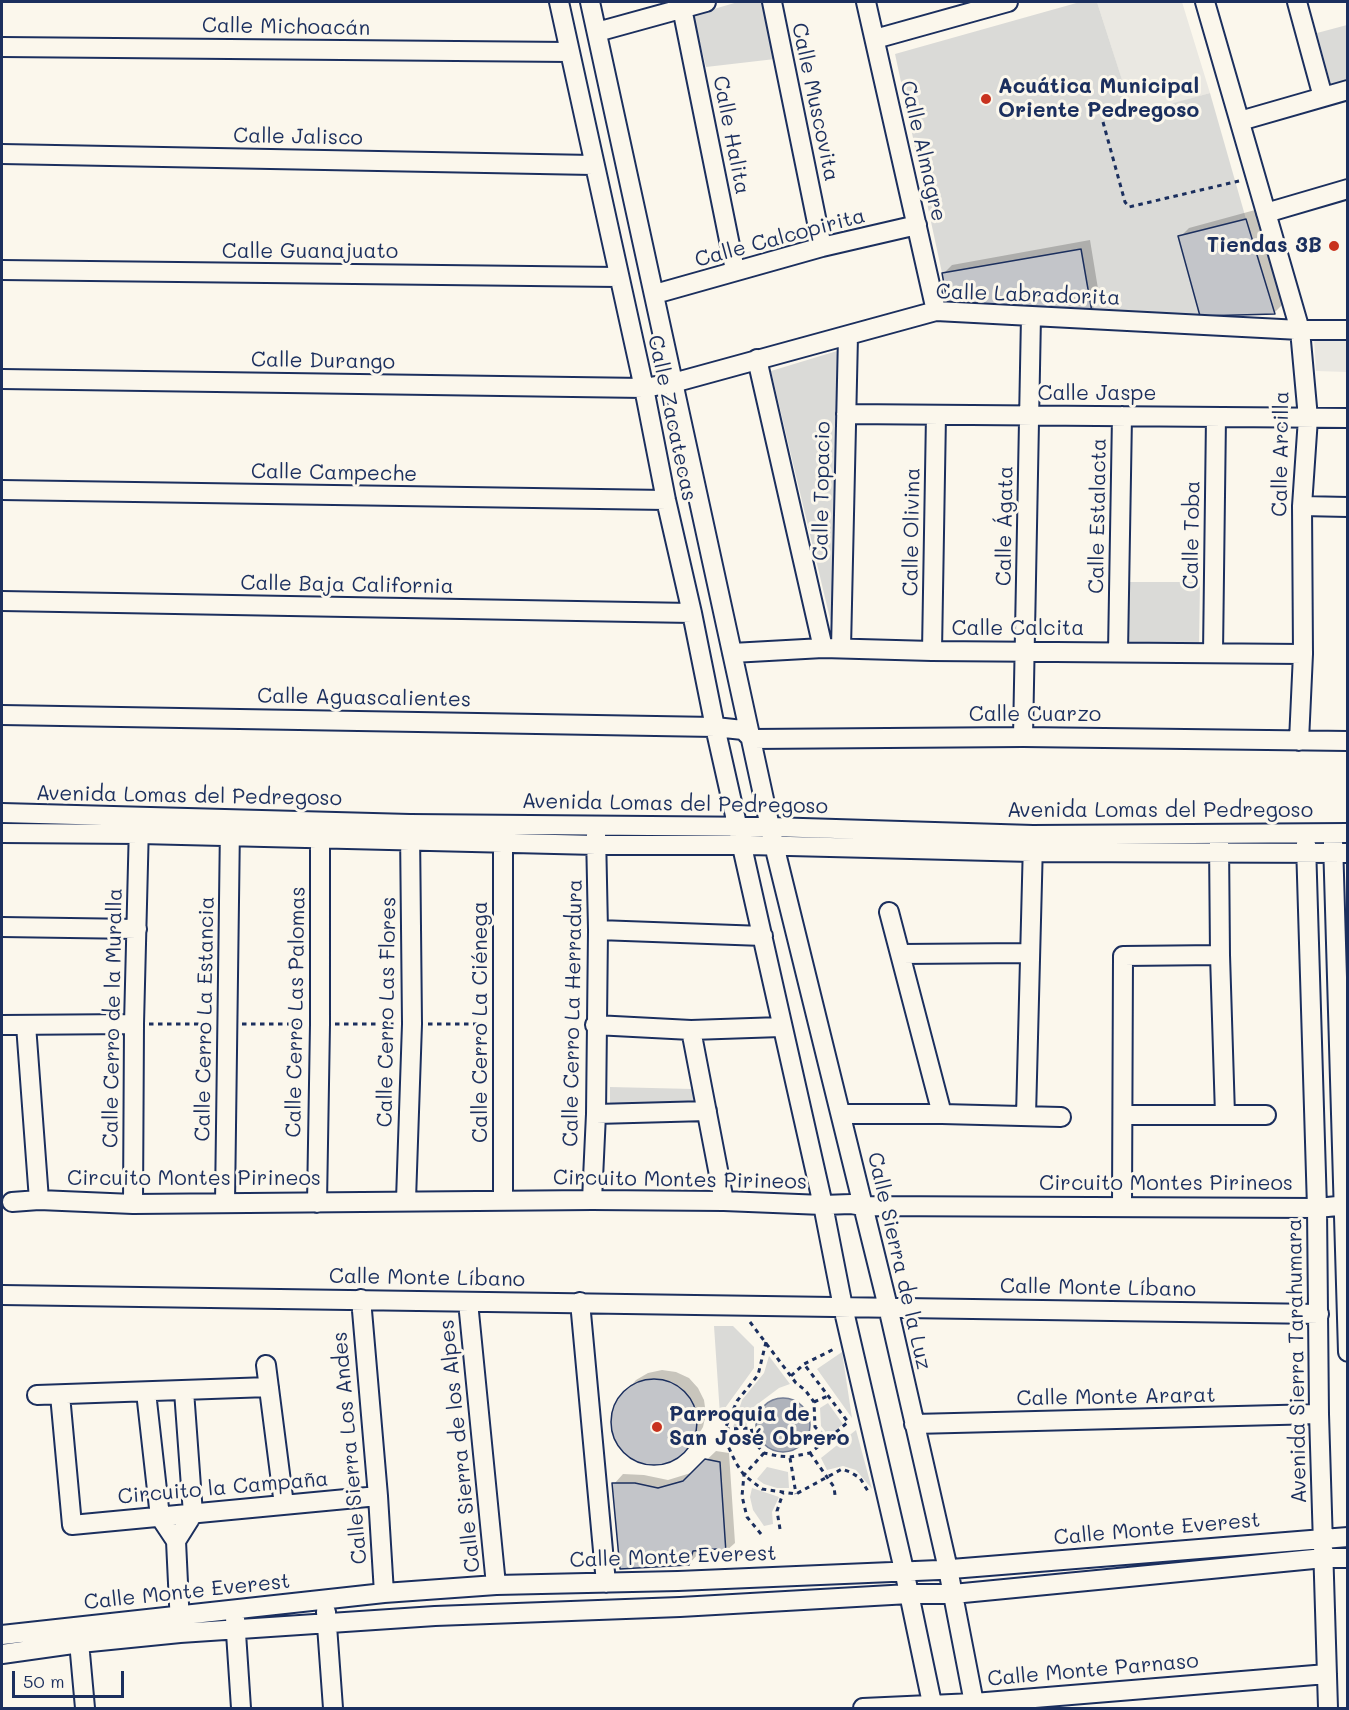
<!DOCTYPE html>
<html>
<head>
<meta charset="utf-8">
<style>
  body { margin:0 }
  #map { position:relative; width:1349px; height:1710px; overflow:hidden; background:#fbf7ec; font-family:Mali,sans-serif }
  canvas { display:block }
  .frame { position:absolute; inset:0; border:3px solid #1b2f5e; pointer-events:none }
  .scale { position:absolute; left:12px; top:1671px; width:112px; height:27px; box-sizing:border-box; border:3px solid #1b2f5e; border-top:0; padding-left:8px; font-size:18px; line-height:21px; white-space:nowrap; color:#1b2f5e; -webkit-text-stroke:4px #fbf7ec; paint-order:stroke }
</style>
</head>
<body>
<div id="map">
<canvas width="1349" height="1710"></canvas>
<div class="frame"></div>
<div class="scale">50 m</div>
</div>
<script>
const c = document.querySelector('canvas').getContext('2d');
c.lineJoin = 'round';
function paint(path, color) { c.fillStyle = color; c.fill(path, 'evenodd'); }
const poly = rows => new Path2D(rows.map(r => 'M' + r).join(''));
function stroke(path, color, width, dash) { c.strokeStyle = color; c.lineWidth = width; c.lineCap = dash ? 'butt' : 'round'; c.setLineDash(dash || []); c.stroke(path); }
function label(font, color, halo, rows, align = 'center') {
  c.font = font + ' Mali,sans-serif'; c.lineWidth = 6; c.setLineDash([]); c.textBaseline = 'middle'; c.strokeStyle = halo; c.fillStyle = color; for (const [text, x, y, turn = 0] of rows) {
    c.save(); c.translate(x, y); c.rotate((+turn || 0) * Math.PI / 180); c.textAlign = isNaN(turn) ? turn : align; if (halo) c.strokeText(text, 0, 0); c.fillText(text, 0, 0); c.restore();
  }
}
paint(poly([
  [1097,2,1182,2,1210,93,1133,115],
  [1314,338,1347,339,1347,372,1316,371]
]), '#eae8e2');
paint(poly([
  [738,2,762,2,775,59,706,67,693,15],
  [1080,2,1097,2,1133,114,1210,93,1246,219,1178,236,1200,316,1092,312,1081,249,942,273,895,54],
  [1347,25,1347,88,1333,92,1317,33],
  [837,351,834,520,832,627,771,371],
  [1129,582,1200,582,1199,646,1129,646],
  [610,1087,693,1089,693,1106,610,1106],
  [714,1326,733,1326,754,1347,754,1368,720,1415],
  [842,1352,852,1418,817,1369],
  [769,1356,790,1384,779,1388,751,1409,746,1427,733,1427,742,1400,764,1373],
  [828,1403,843,1424,829,1436,821,1426,820,1408],
  [856,1430,872,1489,856,1470,843,1466,827,1470,821,1458],
  [767,1467,788,1472,789,1488,777,1488,764,1484,757,1479],
  [752,1488,779,1497,772,1512,773,1524,764,1526,753,1510,750,1497]
]), '#dadad7');
const water = poly([
  '756 1425a27 27 0 1 1 54 0a27 27 0 1 1-54 0Z'
]);
paint(water, '#afb3bb');
stroke(water, '#747e96', 1.5);
paint(poly([
  [1255,210,1284,303,1275,312,1201,314,1180,237,1189,228],
  [1090,240,1100,301,1091,310,943,274,952,265],
  [662,1370,676,1372,689,1378,698,1388,704,1400,706,1414,703,1427,696,1439,686,1449,676,1458,663,1463,650,1464,636,1460,625,1452,616,1441,612,1428,613,1414,618,1401,636,1380,648,1373],
  [716,1451,729,1453,735,1543,726,1551,716,1547,699,1549,698,1554,689,1564,614,1484,623,1474,644,1475,668,1480,694,1472]
]), '#0003');
const building = poly([
  [1246,219,1275,314,1200,316,1178,236,1246,219],
  [1081,249,1092,312,948,306,942,273,1081,249],
  '611 1422a43 43 0 1 1 86 0a43 43 0 1 1-86 0Z',
  [705,1459,720,1462,726,1553,716,1549,693,1551,689,1565,620,1569,612,1483,635,1483,658,1488,683,1481,705,1459]
]);
paint(building, '#c3c5c9');
stroke(building, '#1b2f5e', 1.5);
const minor = poly([
  [559,2,644,388,666,500,692,613,715,727,823,1205,843,1307,904,1570,933,1708],
  [590,2,774,845,888,1307,948,1569,975,1708],
  [772,2,822,247],
  [866,2,936,311],
  [1205,2,1300,330,1308,418,1302,506,1303,654,1299,741],
  [1297,2,1323,97],
  [682,8,735,270],
  [597,32,706,2],
  [875,39,1008,2],
  [2,47,569,52],
  [1240,121,1348,90],
  [2,154,593,165],
  [1266,213,1348,189],
  [2,270,618,277],
  [655,294,822,247,917,225],
  [757,359,823,648],
  [2,379,644,388,673,383,936,311,1300,330,1348,330],
  [846,414,1348,418],
  [2,490,666,500],
  [1302,506,1348,507],
  [2,601,692,613],
  [841,648,848,336],
  [932,651,936,415],
  [1118,652,1122,416],
  [732,653,823,648,932,651,1303,654],
  [1213,653,1216,417],
  [2,715,715,727,743,730,752,739,1023,737,1348,741],
  [1023,737,1031,316],
  [2,813,410,824,770,827,1033,835,1348,833],
  [2,833,140,834,596,845,749,845,1032,852,1348,853],
  [1219,841,1220,955,1225,1115],
  [1333,841,1348,1352],
  [1306,844,1317,1208,1319,1414,1328,1708],
  [889,912,942,1114],
  [2,927,137,929],
  [598,930,763,936],
  [901,954,1029,953],
  [2,1025,134,1024],
  [26,1025,39,1200],
  [595,1025,691,1030,781,1027],
  [691,1030,724,1201],
  [596,1114,707,1111],
  [841,1114,942,1114,1061,1117],
  [1123,1115,1266,1115],
  [1026,1116,1033,842],
  [406,1200,412,1024,410,830],
  [503,1200,503,843],
  [592,1200,596,1114,598,930,596,833],
  [12,1202,39,1200,133,1204,592,1200,724,1201,823,1205,851,1204,863,1206,1317,1208,1348,1205],
  [225,1202,230,826],
  [317,1203,320,1024,320,829],
  [133,1204,134,1024,139,824],
  [1122,1206,1123,956,1220,955],
  [2,1295,1319,1314],
  [361,1299,378,1496,384,1593],
  [468,1302,496,1585],
  [580,1302,606,1583],
  [266,1365,284,1505],
  [146,1392,160,1517,176,1541,180,1625],
  [37,1395,269,1387],
  [60,1395,72,1525,378,1496],
  [914,1424,1319,1414],
  [176,1541,193,1514,184,1391],
  [326,1612,333,1708],
  [235,1618,241,1708],
  [78,1631,85,1708],
  [2,1635,384,1593,496,1585,678,1581,939,1570,1348,1537],
  [2,1654,80,1643,180,1633,435,1616,680,1607,909,1594,953,1594,1324,1558,1348,1558],
  [863,1708,974,1703,1327,1674]
]);
stroke(minor, '#1b2f5e', 22);
stroke(poly([
  [1103,122,1125,202,1129,207,1239,181],
  [149,1024,211,1024],
  [242,1024,304,1024],
  [335,1024,397,1024],
  [428,1024,487,1024],
  [750,1322,796,1383,805,1390,814,1402,815,1427,828,1439],
  [766,1342,758,1375,737,1401,725,1429,727,1444,736,1463,744,1475,762,1489,796,1494,842,1469,850,1472,860,1478,869,1493],
  [791,1376,804,1364,836,1348],
  [814,1402,828,1396],
  [725,1429,751,1428,755,1443,764,1453,778,1456,790,1457,810,1453,828,1439,848,1422,804,1364],
  [810,1453,834,1487,835,1495],
  [790,1458,796,1494],
  [780,1529,777,1511,783,1493],
  [761,1534,747,1517,742,1496,744,1475,764,1453]
]), '#1b2f5e', 3, [4.5, 4.5]);
stroke(minor, '#fbf7ec', 18);
for (const [x, y, r, color] of [
  [986,99,6,"#c8321e"],
  [1334,246,6,"#c8321e"],
  [657,1427,6,"#c8321e"]
]) { const dot = new Path2D(); dot.arc(x, y, r, 0, 2 * Math.PI); c.fillStyle = color; c.fill(dot); stroke(dot, '#fbf7ec', 2); }
label('21px', '#1b2f5e', '#fbf7ec', [
  ["Calle Michoacán",286,27,1],
  ["Calle Muscovita",815,102,78],
  ["Calle Halita",731,135,79],
  ["Calle Jalisco",298,137,1],
  ["Calle Almagre",923,151,77],
  ["Calle Calcopirita",780,238,-15],
  ["Calle Guanajuato",310,252],
  ["Calle Labradorita",1028,295,2],
  ["Calle Durango",323,361,1],
  ["Calle Jaspe",1097,394],
  ["Calle Zacatecas",672,418,78],
  ["Calle Arcilla",1281,454,-89],
  ["Calle Campeche",334,473,1],
  ["Calle Topacio",822,491,-89],
  ["Calle Estalacta",1098,516,-89],
  ["Calle Ágata",1005,526,-89],
  ["Calle Olivina",912,532,-89],
  ["Calle Toba",1192,535,-89],
  ["Calle Baja California",347,585,1],
  ["Calle Calcita",1018,629],
  ["Calle Aguascalientes",364,698,1],
  ["Calle Cuarzo",1035,715],
  ["Avenida Lomas del Pedregoso",189,796,1],
  ["Avenida Lomas del Pedregoso",675,804,1],
  ["Avenida Lomas del Pedregoso",1160,811],
  ["Calle Cerro Las Palomas",296,1012,-89],
  ["Calle Cerro Las Flores",387,1012,-89],
  ["Calle Cerro La Herradura",573,1013,-89],
  ["Calle Cerro de la Muralla",113,1018,-89],
  ["Calle Cerro La Estancia",205,1019,-89],
  ["Calle Cerro La Ciénega",481,1022,-90],
  ["Circuito Montes Pirineos",194,1179],
  ["Circuito Montes Pirineos",680,1180,1],
  ["Circuito Montes Pirineos",1166,1184],
  ["Calle Sierra de la Luz",899,1261,77],
  ["Calle Monte Líbano",427,1278,1],
  ["Calle Monte Líbano",1098,1288,1],
  ["Avenida Sierra Tarahumara",1297,1361,-91],
  ["Calle Monte Ararat",1116,1397,-1],
  ["Calle Sierra de los Alpes",460,1446,-96],
  ["Calle Sierra Los Andes",350,1448,-95],
  ["Circuito la Campaña",223,1488,-5],
  ["Calle Monte Everest",1157,1529,-5],
  ["Calle Monte Everest",673,1557,-2],
  ["Calle Monte Everest",187,1592,-6],
  ["Calle Monte Parnaso",1093,1670,-5]
]);
label('bold 21px', '#1b2f5e', '#fbf7ec', [
  ["Acuática Municipal",998,87],
  ["Oriente Pedregoso",998,111],
  ["Tiendas 3B",1322,246,"right"],
  ["Parroquia de",669,1415],
  ["San José Obrero",669,1439]
], 'left');
</script>
</body>
</html>
